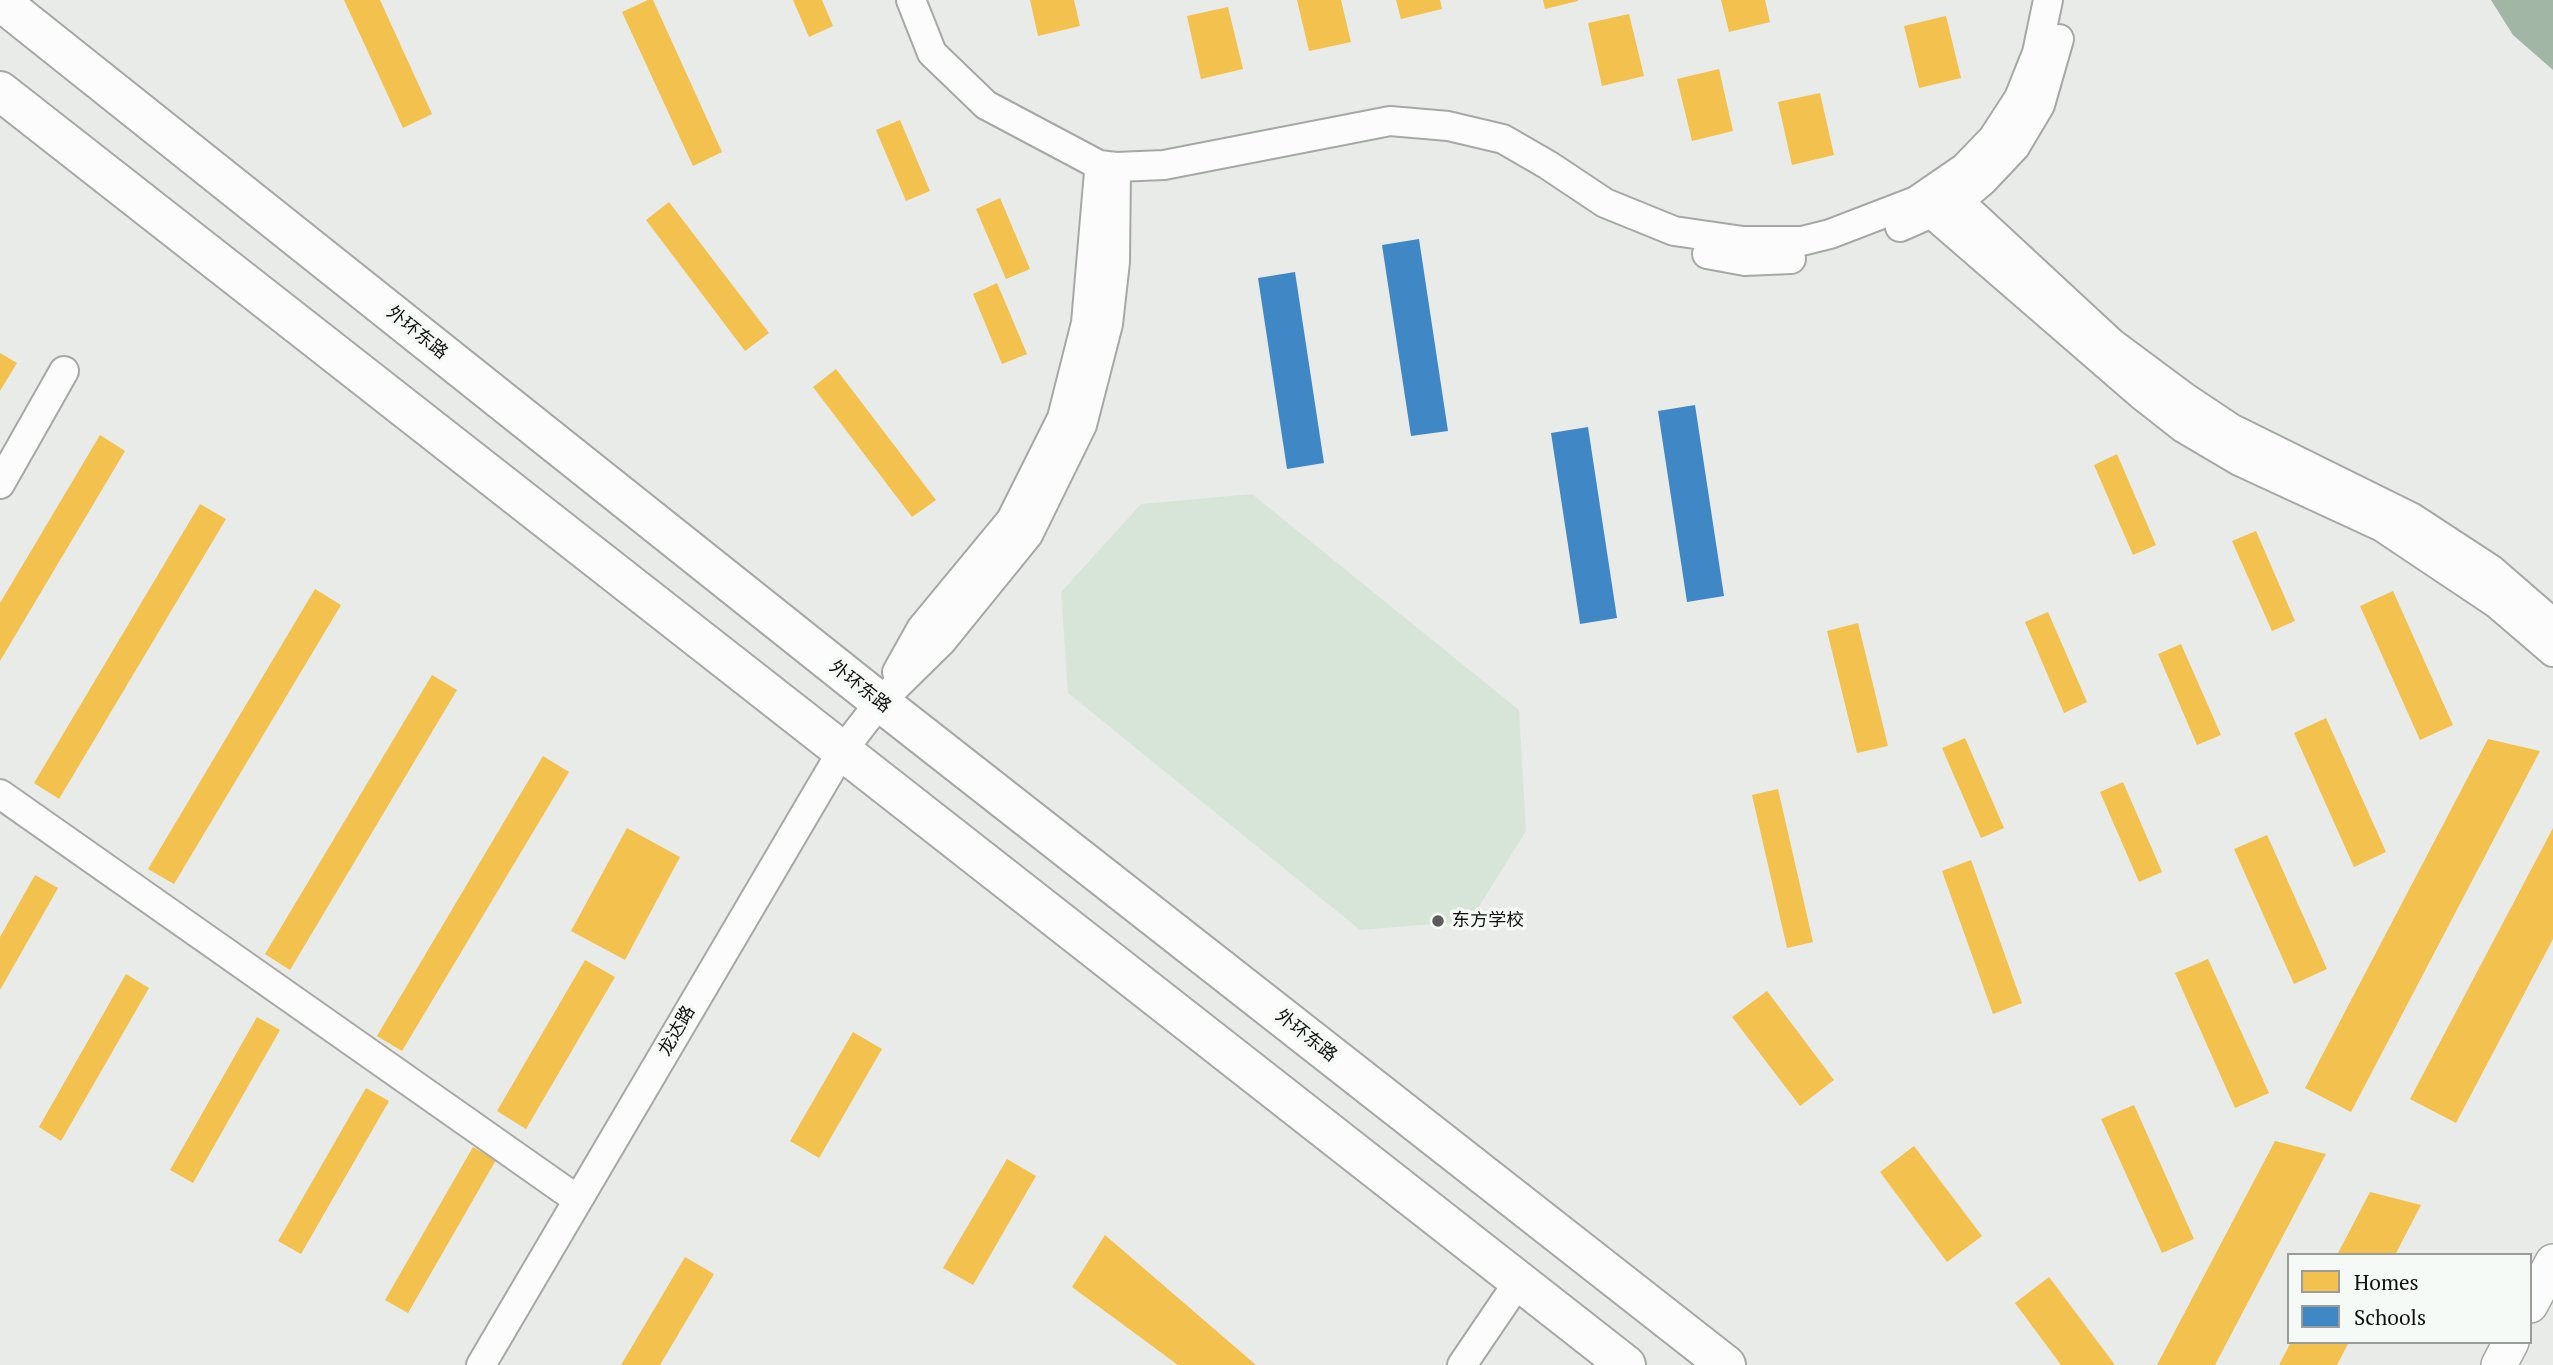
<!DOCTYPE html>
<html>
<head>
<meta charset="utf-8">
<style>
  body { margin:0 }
  #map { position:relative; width:2553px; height:1365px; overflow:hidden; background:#e9ebe9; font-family:"PT Serif",serif }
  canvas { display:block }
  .legend { position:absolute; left:2287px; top:1253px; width:245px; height:91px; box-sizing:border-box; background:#f5faf6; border:2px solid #999c99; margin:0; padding:9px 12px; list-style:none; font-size:21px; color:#0e0f0e }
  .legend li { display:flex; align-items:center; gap:14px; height:35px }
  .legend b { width:35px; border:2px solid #999c99 }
</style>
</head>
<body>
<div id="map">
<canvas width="2553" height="1365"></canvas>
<ul class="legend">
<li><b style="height:19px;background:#f2c14e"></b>Homes</li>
<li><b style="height:19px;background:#3f88c5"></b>Schools</li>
</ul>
</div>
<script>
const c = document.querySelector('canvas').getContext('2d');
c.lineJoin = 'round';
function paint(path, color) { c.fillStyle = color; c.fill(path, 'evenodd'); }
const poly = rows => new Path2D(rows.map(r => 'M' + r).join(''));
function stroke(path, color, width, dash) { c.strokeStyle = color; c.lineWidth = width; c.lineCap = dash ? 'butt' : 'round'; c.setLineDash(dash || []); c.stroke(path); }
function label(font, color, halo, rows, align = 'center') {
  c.font = font + ' "PT Serif","Noto Sans SC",serif'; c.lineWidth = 7; c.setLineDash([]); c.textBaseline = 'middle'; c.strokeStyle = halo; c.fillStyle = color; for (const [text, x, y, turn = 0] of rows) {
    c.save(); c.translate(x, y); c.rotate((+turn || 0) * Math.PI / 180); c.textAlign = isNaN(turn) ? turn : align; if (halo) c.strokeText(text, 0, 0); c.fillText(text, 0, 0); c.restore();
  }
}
paint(poly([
  [1252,494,1519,710,1526,831,1470,921,1360,930,1068,693,1061,592,1141,504]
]), '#d7e5d8');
paint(poly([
  [2491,0,2553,0,2553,70,2513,35]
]), '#a2b6a5');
paint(poly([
  [344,0,380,0,432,114,403,128],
  [648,0,653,0,722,152,693,166,622,12],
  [793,0,822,0,833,26,809,37],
  [1030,0,1074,0,1080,26,1038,36],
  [1297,0,1341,0,1351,42,1309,51],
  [1396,0,1440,0,1442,9,1401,19],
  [1543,0,1578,0,1578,1,1545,9],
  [1721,0,1765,0,1770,22,1729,32],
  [1228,7,1243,69,1201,79,1187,16],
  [1629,14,1644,76,1602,86,1588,23],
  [1946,16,1961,78,1919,88,1904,26],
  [1719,69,1733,131,1692,141,1677,79],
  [1820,93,1834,155,1792,165,1778,102],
  [900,120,930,191,906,201,876,130],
  [1000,198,1030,269,1006,279,976,209],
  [669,202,769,333,745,351,646,220],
  [997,283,1027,354,1002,364,973,294],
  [0,353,17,363,0,391],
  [836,369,936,500,912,517,813,387],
  [100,435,125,451,0,661,0,603],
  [2117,454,2156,545,2133,555,2094,465],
  [200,504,226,519,59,799,34,783],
  [2256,531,2295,621,2272,631,2232,541],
  [315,589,341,605,174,884,148,869],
  [2393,591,2453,725,2420,740,2360,606],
  [2048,612,2087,702,2064,713,2025,622],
  [1858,623,1888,746,1857,753,1827,631],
  [2181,644,2221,735,2197,745,2158,654],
  [432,675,457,690,290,970,265,954],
  [2326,718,2386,852,2354,867,2294,733],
  [1965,738,2004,828,1981,838,1942,748],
  [2488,739,2540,751,2351,1112,2305,1088],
  [543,756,569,772,402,1051,377,1036],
  [2123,782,2162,872,2139,882,2100,792],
  [1778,789,1813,942,1787,948,1752,795],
  [627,828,680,857,625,960,571,931],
  [2553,828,2553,939,2456,1123,2410,1099],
  [2267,835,2327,969,2294,984,2234,849],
  [1971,860,2022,1003,1993,1014,1942,871],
  [35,875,58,888,0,990,0,937],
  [2208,959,2269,1093,2235,1108,2175,973],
  [585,960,615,977,526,1129,497,1111],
  [126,974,149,988,61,1141,39,1127],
  [1767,991,1834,1080,1800,1106,1732,1017],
  [257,1017,280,1030,193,1183,170,1170],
  [853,1032,882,1049,819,1158,790,1141],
  [366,1088,389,1101,301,1254,278,1241],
  [2134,1105,2194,1239,2162,1253,2101,1119],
  [2275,1141,2326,1154,2215,1365,2157,1365],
  [1914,1146,1982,1236,1947,1262,1880,1172],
  [473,1147,496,1160,408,1313,385,1300],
  [1007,1159,1036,1176,973,1285,943,1268],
  [2370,1192,2421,1205,2395,1255,2337,1255],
  [1105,1235,1256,1365,1178,1365,1072,1287],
  [685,1257,714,1274,660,1365,621,1365],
  [2049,1277,2115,1365,2061,1365,2015,1303],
  [2291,1342,2349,1342,2337,1365,2279,1365]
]), '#f2c14e');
paint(poly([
  [1419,239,1448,431,1411,436,1382,245],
  [1295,272,1324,463,1287,469,1258,278],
  [1695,405,1724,596,1687,602,1658,411],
  [1588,427,1617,618,1580,624,1551,433]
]), '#3f88c5');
const minor = poly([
  [911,0,932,53,986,105,1099,165,1116,167,1164,165,1390,121,1448,126,1503,139,1548,165,1605,203,1674,231,1743,241,1802,241,1830,234,1916,201,1964,168,1993,138,2019,98,2037,53,2048,0],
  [1947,190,2112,343,2186,398,2231,428,2411,517,2492,570,2553,623],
  [1918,202,2141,395,2183,428,2239,461,2382,527,2497,604,2553,652],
  [1900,227,1959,201,1983,181,2015,147,2040,105,2059,39],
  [1707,254,1745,261,1791,259],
  [0,484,64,371],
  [897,672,921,629,1011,520,1062,418,1086,323,1099,172],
  [0,794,578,1200],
  [481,1365,842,751,880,702,942,641,1028,535,1082,425,1108,324,1115,262,1116,167],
  [1462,1365,1519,1281]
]);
const major = poly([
  [2530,1305,2553,1262],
  [2499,1365,2511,1342]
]);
const highway = poly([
  [0,1,880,702,1726,1365],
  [0,91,1626,1365]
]);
stroke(minor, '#a6a8a6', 32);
stroke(major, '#a6a8a6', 38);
stroke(highway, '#a6a8a6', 42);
stroke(minor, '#fcfcfc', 28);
stroke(major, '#fcfcfc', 35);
stroke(highway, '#fcfcfc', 38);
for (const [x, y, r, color] of [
  [1438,921,7,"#5b5c5b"]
]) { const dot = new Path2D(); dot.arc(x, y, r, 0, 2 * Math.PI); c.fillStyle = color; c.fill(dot); stroke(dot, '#f5faf6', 2.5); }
label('18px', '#0e0f0e', '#f5faf6', [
  ["外环东路",417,333,39],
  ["外环东路",860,687,38],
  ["龙达路",677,1031,-60],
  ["外环东路",1306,1036,38]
]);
label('18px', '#0e0f0e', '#f5faf6', [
  ["东方学校",1452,921]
], 'left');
</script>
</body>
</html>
